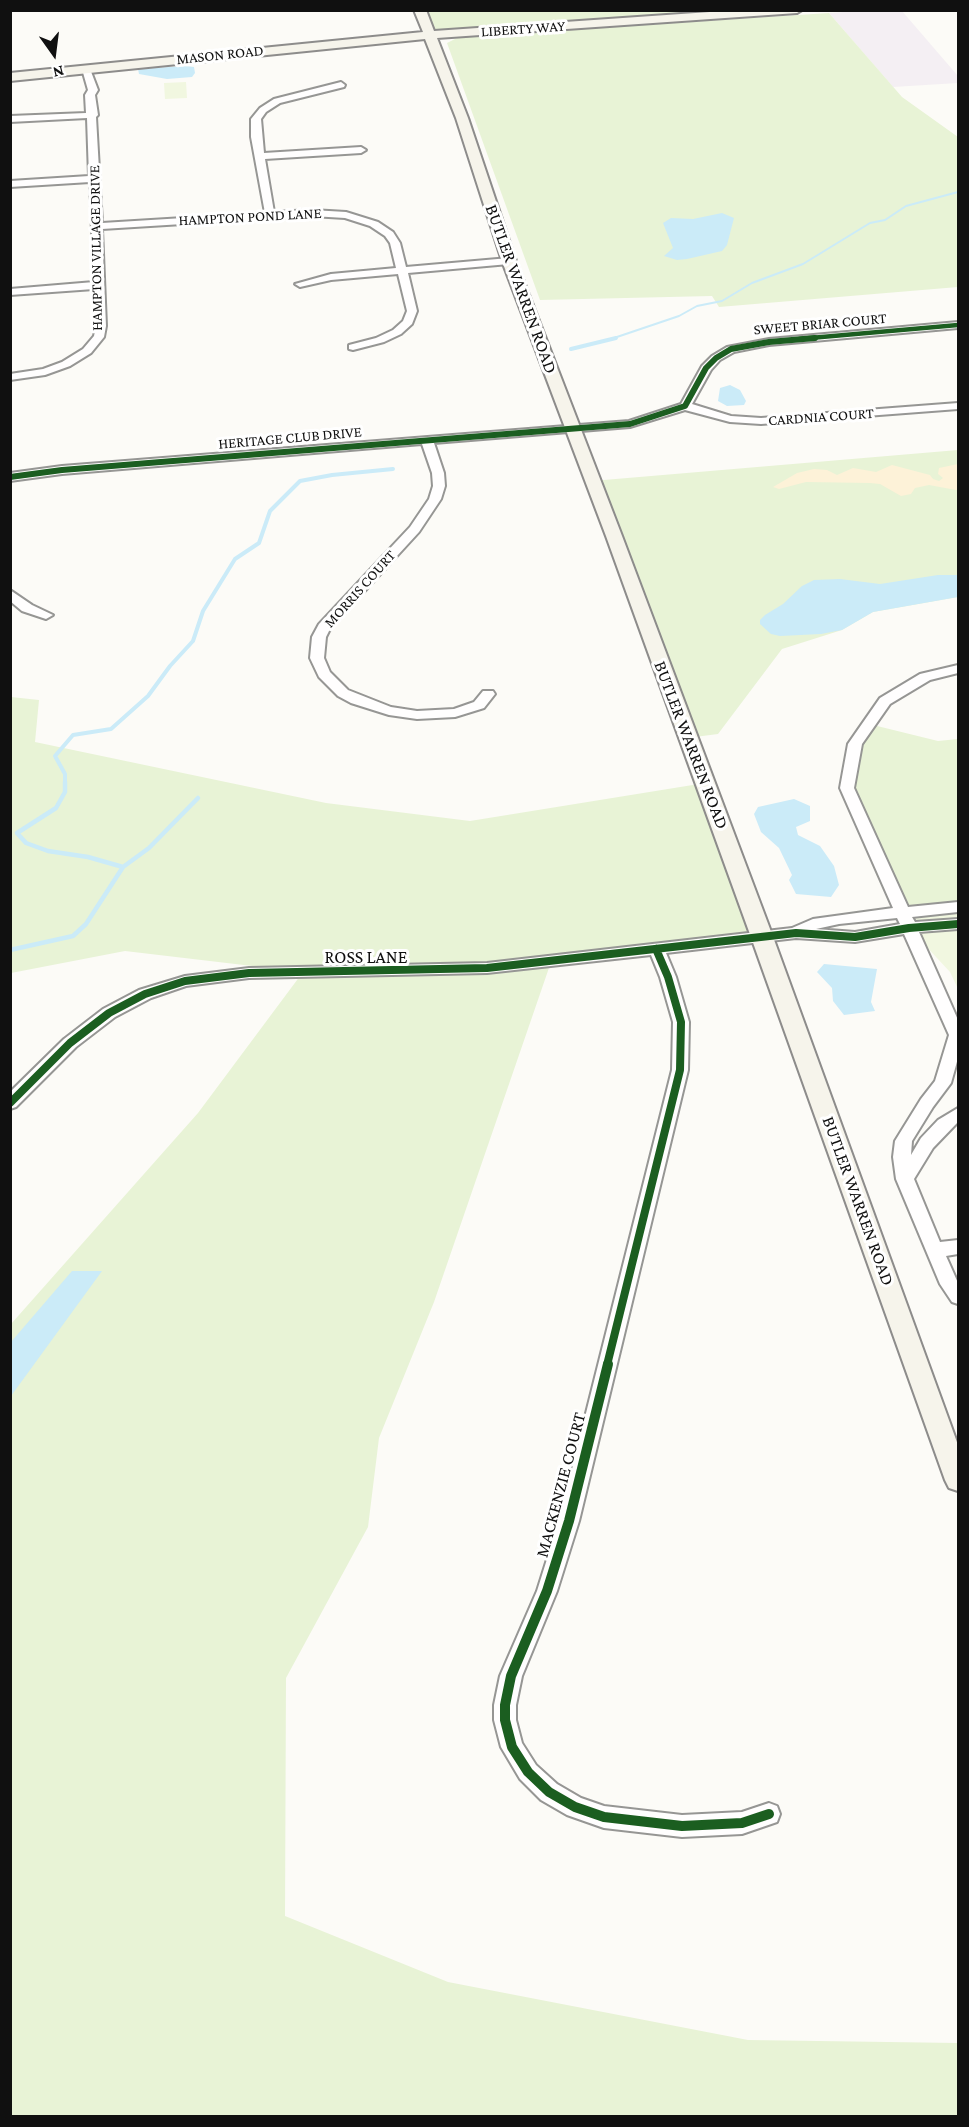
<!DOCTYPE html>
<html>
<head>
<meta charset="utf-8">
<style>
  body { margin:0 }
  #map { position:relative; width:969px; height:2127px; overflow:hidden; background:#fcfbf7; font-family:"Crimson Pro",serif }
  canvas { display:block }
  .frame { position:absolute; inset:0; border:12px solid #101010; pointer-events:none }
  .north { position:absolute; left:24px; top:24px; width:60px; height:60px; -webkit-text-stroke:4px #fff; paint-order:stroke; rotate:166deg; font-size:16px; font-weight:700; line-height:24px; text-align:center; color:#101010 }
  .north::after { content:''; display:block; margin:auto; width:21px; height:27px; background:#101010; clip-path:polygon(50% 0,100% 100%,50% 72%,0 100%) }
</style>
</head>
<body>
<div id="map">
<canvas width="969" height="2127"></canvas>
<div class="frame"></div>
<div class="north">N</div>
</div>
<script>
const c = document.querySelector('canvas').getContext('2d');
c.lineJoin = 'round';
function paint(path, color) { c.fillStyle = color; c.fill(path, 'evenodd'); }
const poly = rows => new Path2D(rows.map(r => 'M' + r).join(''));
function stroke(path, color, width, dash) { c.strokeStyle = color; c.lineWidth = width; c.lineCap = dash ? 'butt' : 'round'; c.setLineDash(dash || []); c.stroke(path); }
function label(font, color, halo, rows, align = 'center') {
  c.font = font + ' "Crimson Pro",serif'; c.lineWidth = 6; c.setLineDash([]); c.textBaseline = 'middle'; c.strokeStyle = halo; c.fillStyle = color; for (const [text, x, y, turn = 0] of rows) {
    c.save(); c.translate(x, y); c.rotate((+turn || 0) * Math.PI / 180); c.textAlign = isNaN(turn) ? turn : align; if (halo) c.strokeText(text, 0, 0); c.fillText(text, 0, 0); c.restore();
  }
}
paint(poly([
  [872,10,902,11,958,76,958,83,893,87,829,13]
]), '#f4eff3');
paint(poly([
  [426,11,762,11,435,32],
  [829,13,902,97,958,137,958,287,719,307,712,296,540,300,447,43,459,37],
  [958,450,958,597,873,612,842,630,782,649,718,734,687,738,592,481],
  [11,697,39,700,35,742,326,803,470,821,705,783,762,937,551,962,434,1302,379,1438,368,1527,286,1678,285,1916,448,1982,748,2040,958,2043,958,2116,11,2116,11,1324,198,1113,303,972,125,951,11,973],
  [869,724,938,741,958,739,958,907,902,913,847,788,851,755]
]), '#e8f3d6');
paint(poly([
  [958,464,958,490,956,490,929,485,915,488,911,494,901,496,880,484,870,483,806,482,779,489,773,487,797,473,814,469,827,470,837,475,853,468,876,472,892,465,930,475,933,479,939,481,943,478,938,474,939,468]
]), '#fdf2d8');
paint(poly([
  [186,82,187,98,165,99,164,83],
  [958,907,958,989,950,972,909,928,902,913]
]), '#f1f7e0');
paint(poly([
  [185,66,194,67,195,73,192,77,167,79,139,74,138,69],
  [722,213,734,218,727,245,722,251,687,259,677,260,664,256,673,248,663,223,671,218,693,219],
  [730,385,740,390,746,401,744,405,727,406,718,401,720,388],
  [938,575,958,575,958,597,873,612,842,630,821,634,780,636,771,634,760,624,760,620,765,615,783,604,802,586,814,580,840,579,880,584],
  [794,799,810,806,810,821,796,827,798,835,820,846,834,866,839,885,831,897,796,894,789,880,792,875,779,848,761,832,754,814,758,807],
  [824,964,877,969,871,1002,875,1011,844,1015,833,1001,832,988,817,972],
  [72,1271,102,1271,11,1396,11,1342]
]), '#cbebf8');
stroke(poly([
  [611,339,679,316,697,306,722,301,752,283,803,264,870,223,885,220,906,206,958,192]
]), '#cbebf8', 2);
stroke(poly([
  [571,349,616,338],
  [65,783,65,774,55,756,73,735,111,729,148,696,170,666,193,641,203,611,235,559,259,543,270,511,300,481,332,475,393,469]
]), '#cbebf8', 4);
stroke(poly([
  [65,782,65,792,56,808,17,833,26,843,48,851,88,857,123,867],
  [10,950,73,936,86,924,123,867,149,848,198,798]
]), '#cbebf8', 4.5);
const minor = poly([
  [86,66,90,69,98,90,95,95,98,115,96,117,102,223,265,213,251,137,251,119,260,108,274,99,341,82,345,85,344,87,280,103,266,112,261,119,264,153,361,147,366,150,361,153,265,159,274,212,312,210,346,212,378,222,393,232,400,243,406,267,509,258,514,261,509,264,408,273,417,311,412,324,401,334,384,342,353,350,349,349,349,345,376,338,393,330,403,321,407,311,398,274,331,280,300,287,295,284,331,274,396,268,390,243,385,236,370,226,345,218,312,216,102,229,106,326,104,337,91,353,70,366,45,375,10,380,10,374,43,369,62,362,83,349,94,336,96,326,94,289,10,295,10,289,94,282,90,182,10,187,10,181,89,176,87,118,10,122,10,116,86,113,85,95,88,90,82,69,86,66],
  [958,322,958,328,769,345,734,352,720,360,711,370,692,404,731,416,761,418,958,403,958,409,761,424,730,422,685,410,630,427,434,443,444,473,445,486,441,499,419,532,330,629,326,637,324,658,330,672,348,690,391,707,417,711,454,709,474,702,483,691,493,691,495,694,484,708,455,717,417,719,389,715,351,703,338,696,319,677,310,658,312,637,319,624,410,527,429,499,433,486,432,473,422,444,62,474,10,481,10,473,62,466,629,421,681,404,702,366,712,356,727,347,769,339,958,322],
  [10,590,32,605,53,615,46,619,22,611,10,601,10,590],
  [958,665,958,673,930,680,890,704,862,744,854,788,908,907,958,902,958,912,912,917,915,922,958,919,958,929,919,932,958,1020,958,1058,951,1083,933,1107,912,1141,911,1155,921,1138,938,1120,958,1108,958,1122,933,1148,914,1179,940,1242,958,1240,958,1254,946,1256,958,1283,958,1304,952,1302,940,1284,896,1179,893,1157,895,1141,921,1099,935,1081,949,1035,904,934,855,942,796,938,666,953,676,977,689,1022,688,1070,579,1521,557,1591,522,1676,516,1705,516,1720,522,1743,536,1765,557,1784,581,1798,604,1806,682,1815,742,1812,769,1803,777,1806,780,1814,777,1822,742,1834,682,1837,604,1828,567,1815,541,1800,520,1779,501,1747,494,1720,494,1705,500,1676,537,1591,559,1521,672,1070,673,1022,660,977,651,955,487,973,249,978,186,986,151,998,115,1017,76,1047,16,1107,10,1109,10,1092,64,1039,103,1009,139,990,185,976,249,968,487,963,792,928,813,919,893,908,840,788,848,744,880,698,920,674,958,665],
  [897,918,900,924,855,932,816,929,839,924,897,918]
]);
const secondary = poly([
  [414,10,426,10,434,31,739,10,802,10,797,13,437,38,468,118,516,261,622,536,773,937,958,1445,958,1491,949,1488,945,1480,751,937,606,536,502,261,456,118,425,39,10,81,10,73,423,32,414,10]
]);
stroke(minor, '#969694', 4);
stroke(secondary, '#8d8c8b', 4);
paint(minor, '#fffefe');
paint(secondary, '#f6f4eb');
stroke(poly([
  [799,339,958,325]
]), '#1b5e20', 4.5);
stroke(poly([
  [10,477,62,470,630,424,685,406,706,368,716,358,731,349,769,342,815,338]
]), '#1b5e20', 6);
stroke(poly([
  [10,1103,70,1043,109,1013,145,994,185,981,249,973,487,968,796,933,855,937,909,928,958,924],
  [607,1365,680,1070,681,1022,668,977,656,949]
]), '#1b5e20', 8);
stroke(poly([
  [608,1364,569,1521,547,1591,511,1676,505,1705,505,1720,512,1747,528,1772,549,1792,575,1807,604,1817,682,1826,742,1823,769,1814]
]), '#1b5e20', 10);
label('15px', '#101010', '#fff', [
  ["LIBERTY WAY",523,29,-4],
  ["MASON ROAD",220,55,-6],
  ["HAMPTON POND LANE",250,217,-3],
  ["HAMPTON VILLAGE DRIVE",96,248,-91],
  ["SWEET BRIAR COURT",820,324,-5],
  ["CARDNIA COURT",821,417,-4],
  ["HERITAGE CLUB DRIVE",290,438,-5],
  ["MORRIS COURT",360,589,-48]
]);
label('18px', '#101010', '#fff', [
  ["BUTLER WARREN ROAD",521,289,70],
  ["BUTLER WARREN ROAD",691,745,69],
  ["ROSS LANE",366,957],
  ["BUTLER WARREN ROAD",858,1201,70],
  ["MACKENZIE COURT",561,1485,-75]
]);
</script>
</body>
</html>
